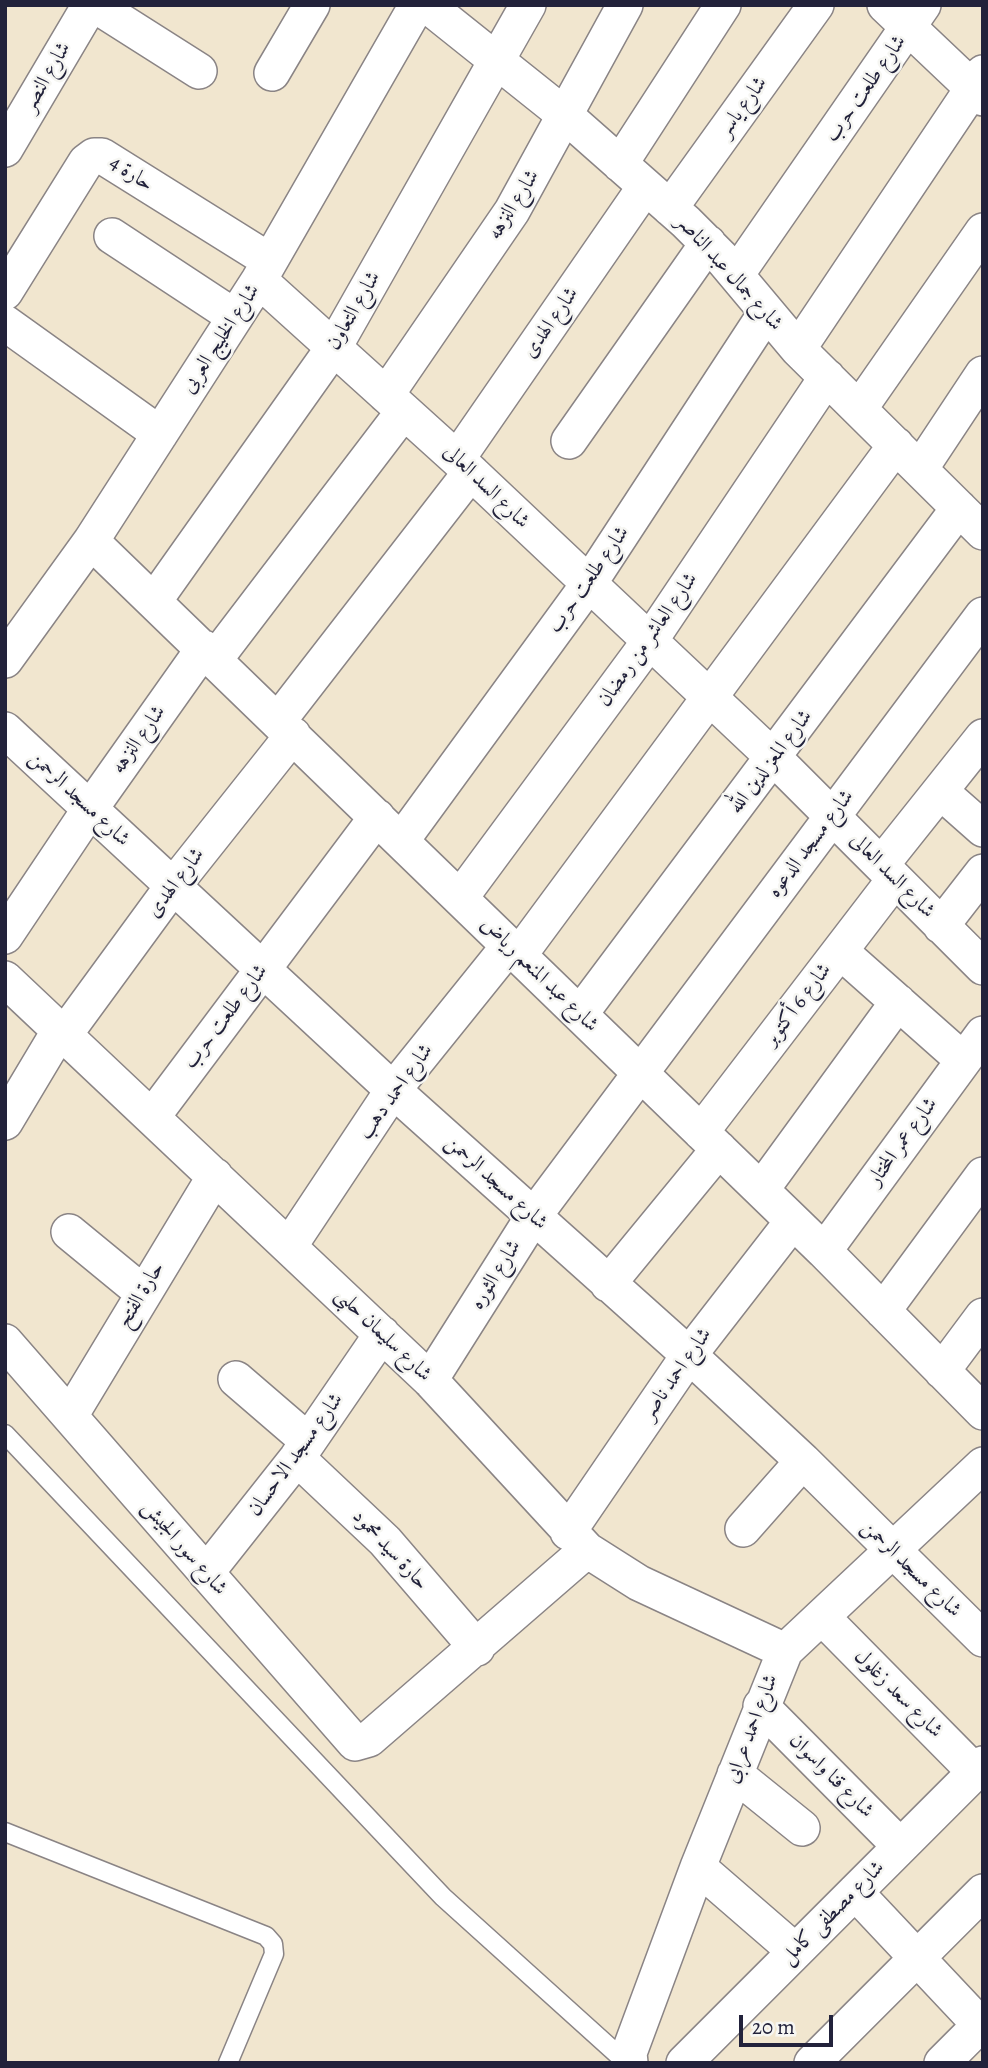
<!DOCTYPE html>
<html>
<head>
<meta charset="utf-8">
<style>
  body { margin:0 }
  #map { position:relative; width:988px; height:2068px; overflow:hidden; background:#f1e6cf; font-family:Alegreya,serif }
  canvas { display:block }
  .frame { position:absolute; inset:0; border:7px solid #22223b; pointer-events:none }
  .scale { position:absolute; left:739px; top:2015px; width:94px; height:32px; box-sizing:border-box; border:4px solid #22223b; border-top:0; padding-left:9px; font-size:21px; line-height:24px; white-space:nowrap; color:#22223b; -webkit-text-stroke:5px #f6f6f2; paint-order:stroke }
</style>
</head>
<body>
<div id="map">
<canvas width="988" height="2068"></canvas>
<div class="frame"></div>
<div class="scale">20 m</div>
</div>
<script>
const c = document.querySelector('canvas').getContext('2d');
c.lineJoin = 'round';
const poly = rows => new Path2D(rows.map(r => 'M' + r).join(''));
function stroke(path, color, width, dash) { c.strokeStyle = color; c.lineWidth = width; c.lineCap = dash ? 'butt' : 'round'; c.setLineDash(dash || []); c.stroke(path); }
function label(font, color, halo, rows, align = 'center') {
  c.font = font + ' Alegreya,Amiri,serif'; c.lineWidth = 5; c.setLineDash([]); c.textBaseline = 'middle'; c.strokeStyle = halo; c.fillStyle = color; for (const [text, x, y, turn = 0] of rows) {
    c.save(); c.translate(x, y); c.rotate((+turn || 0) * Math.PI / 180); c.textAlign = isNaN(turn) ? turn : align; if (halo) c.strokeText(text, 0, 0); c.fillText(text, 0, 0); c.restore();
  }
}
const lane = poly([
  [5,1434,443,1897,627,2063],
  [5,1832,266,1936,273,1944,274,1954,228,2063]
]);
const street = poly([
  [95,5,199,71],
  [427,5,566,116,686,222,720,256,798,349,983,532],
  [885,5,983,98],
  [272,73,312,5],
  [5,149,90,5],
  [620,164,723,5],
  [670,208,816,5],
  [112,236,235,317],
  [736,275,923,5],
  [259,280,457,459,774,758,983,967],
  [5,292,86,162,94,156,102,156,270,261],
  [5,323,160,434],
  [798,349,983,73],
  [386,395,512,211,625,5],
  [859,409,983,231],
  [569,441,708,243],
  [457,459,645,187],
  [920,469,983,374],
  [91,541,824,1251,983,1412],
  [154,601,334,347,528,5],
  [215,659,404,411],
  [5,660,91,541,259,280,417,5],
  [278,721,471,472],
  [5,730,393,1090,689,1355,803,1461,983,1639],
  [940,791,983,829],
  [401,841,588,585,766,313],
  [881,865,983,737],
  [460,898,649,642,827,377],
  [941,926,983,872],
  [5,936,90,809,204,648],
  [840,951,963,1060],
  [519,955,896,445],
  [5,979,430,1380,587,1550,639,1583,785,1651],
  [580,1014,959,508],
  [64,1035,173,886,293,735],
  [152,1117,377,817],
  [5,1122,60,1030],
  [701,1132,895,879],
  [761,1190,898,1002],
  [69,1232,142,1292],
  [290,1245,393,1090,509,946],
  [824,1251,983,1034],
  [608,1284,719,1149],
  [883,1311,983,1175],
  [5,1342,355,1743,369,1739,587,1550],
  [942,1371,983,1316],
  [236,1379,308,1441],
  [430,1380,533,1217,983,615],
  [70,1416,215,1176],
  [297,1458,385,1541,477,1648],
  [743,1529,803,1461],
  [568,1532,689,1355,793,1221],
  [206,1573,297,1458,382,1334],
  [822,1617,975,1772],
  [761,1706,900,1846],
  [735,1774,802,1828],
  [698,1867,795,1951],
  [855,1892,983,2028],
  [630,2063,629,2053,698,1867,785,1651,983,1465],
  [684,2063,983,1764],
  [812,2063,983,1892],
  [942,2063,983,2022]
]);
stroke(lane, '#8a8485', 21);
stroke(street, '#8a8485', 38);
stroke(lane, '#fff', 18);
stroke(street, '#fff', 35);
label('21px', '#22223b', '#f6f6f2', [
  ["شارع النصر",47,77,-60],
  ["شارع طلعت حرب",866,89,-55],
  ["شارع ياسر",743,107,-54],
  ["حارة 4",131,174,32],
  ["شارع النزهه",514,205,-58],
  ["شارع جمال عبد الناصر",729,273,48],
  ["شارع التعاون",354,311,-60],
  ["شارع الهدى",551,323,-55],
  ["شارع الخليج العربى",221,339,-57],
  ["شارع السد العالى",486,487,44],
  ["شارع طلعت حرب",589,580,-55],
  ["شارع العاشر من رمضان",648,640,-55],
  ["شارع النزهه",139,740,-55],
  ["شارع المعز لدين الله",771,762,-53],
  ["شارع مسجد الرحمن",79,799,43],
  ["شارع مسجد الدعوه",811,844,-53],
  ["شارع السد العالى",892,876,45],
  ["شارع الهدى",176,883,-53],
  ["شارع عبد المنعم رياض",539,975,44],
  ["شارع 6 أكتوبر",798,1005,-53],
  ["شارع طلعت حرب",226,1017,-53],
  ["شارع احمد دهب",396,1092,-54],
  ["شارع عمر المختار",903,1142,-54],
  ["شارع مسجد الرحمن",496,1183,42],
  ["شارع الثوره",496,1275,-58],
  ["حارة الفتح",141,1295,-59],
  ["شارع سليمان حلبى",383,1335,44],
  ["شارع احمد ناصر",677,1374,-55],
  ["شارع مسجد الاحسان",296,1455,-54],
  ["شارع سور الجيش",184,1548,49],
  ["حارة سيد محمود",390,1550,47],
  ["شارع مسجد الرحمن",911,1569,44],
  ["شارع سعد زغلول",898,1694,45],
  ["شارع احمد عرابى",752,1729,-69],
  ["شارع قنا واسوان",831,1776,45],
  ["شارع مصطفى كامل",833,1913,-45]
]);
</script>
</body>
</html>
